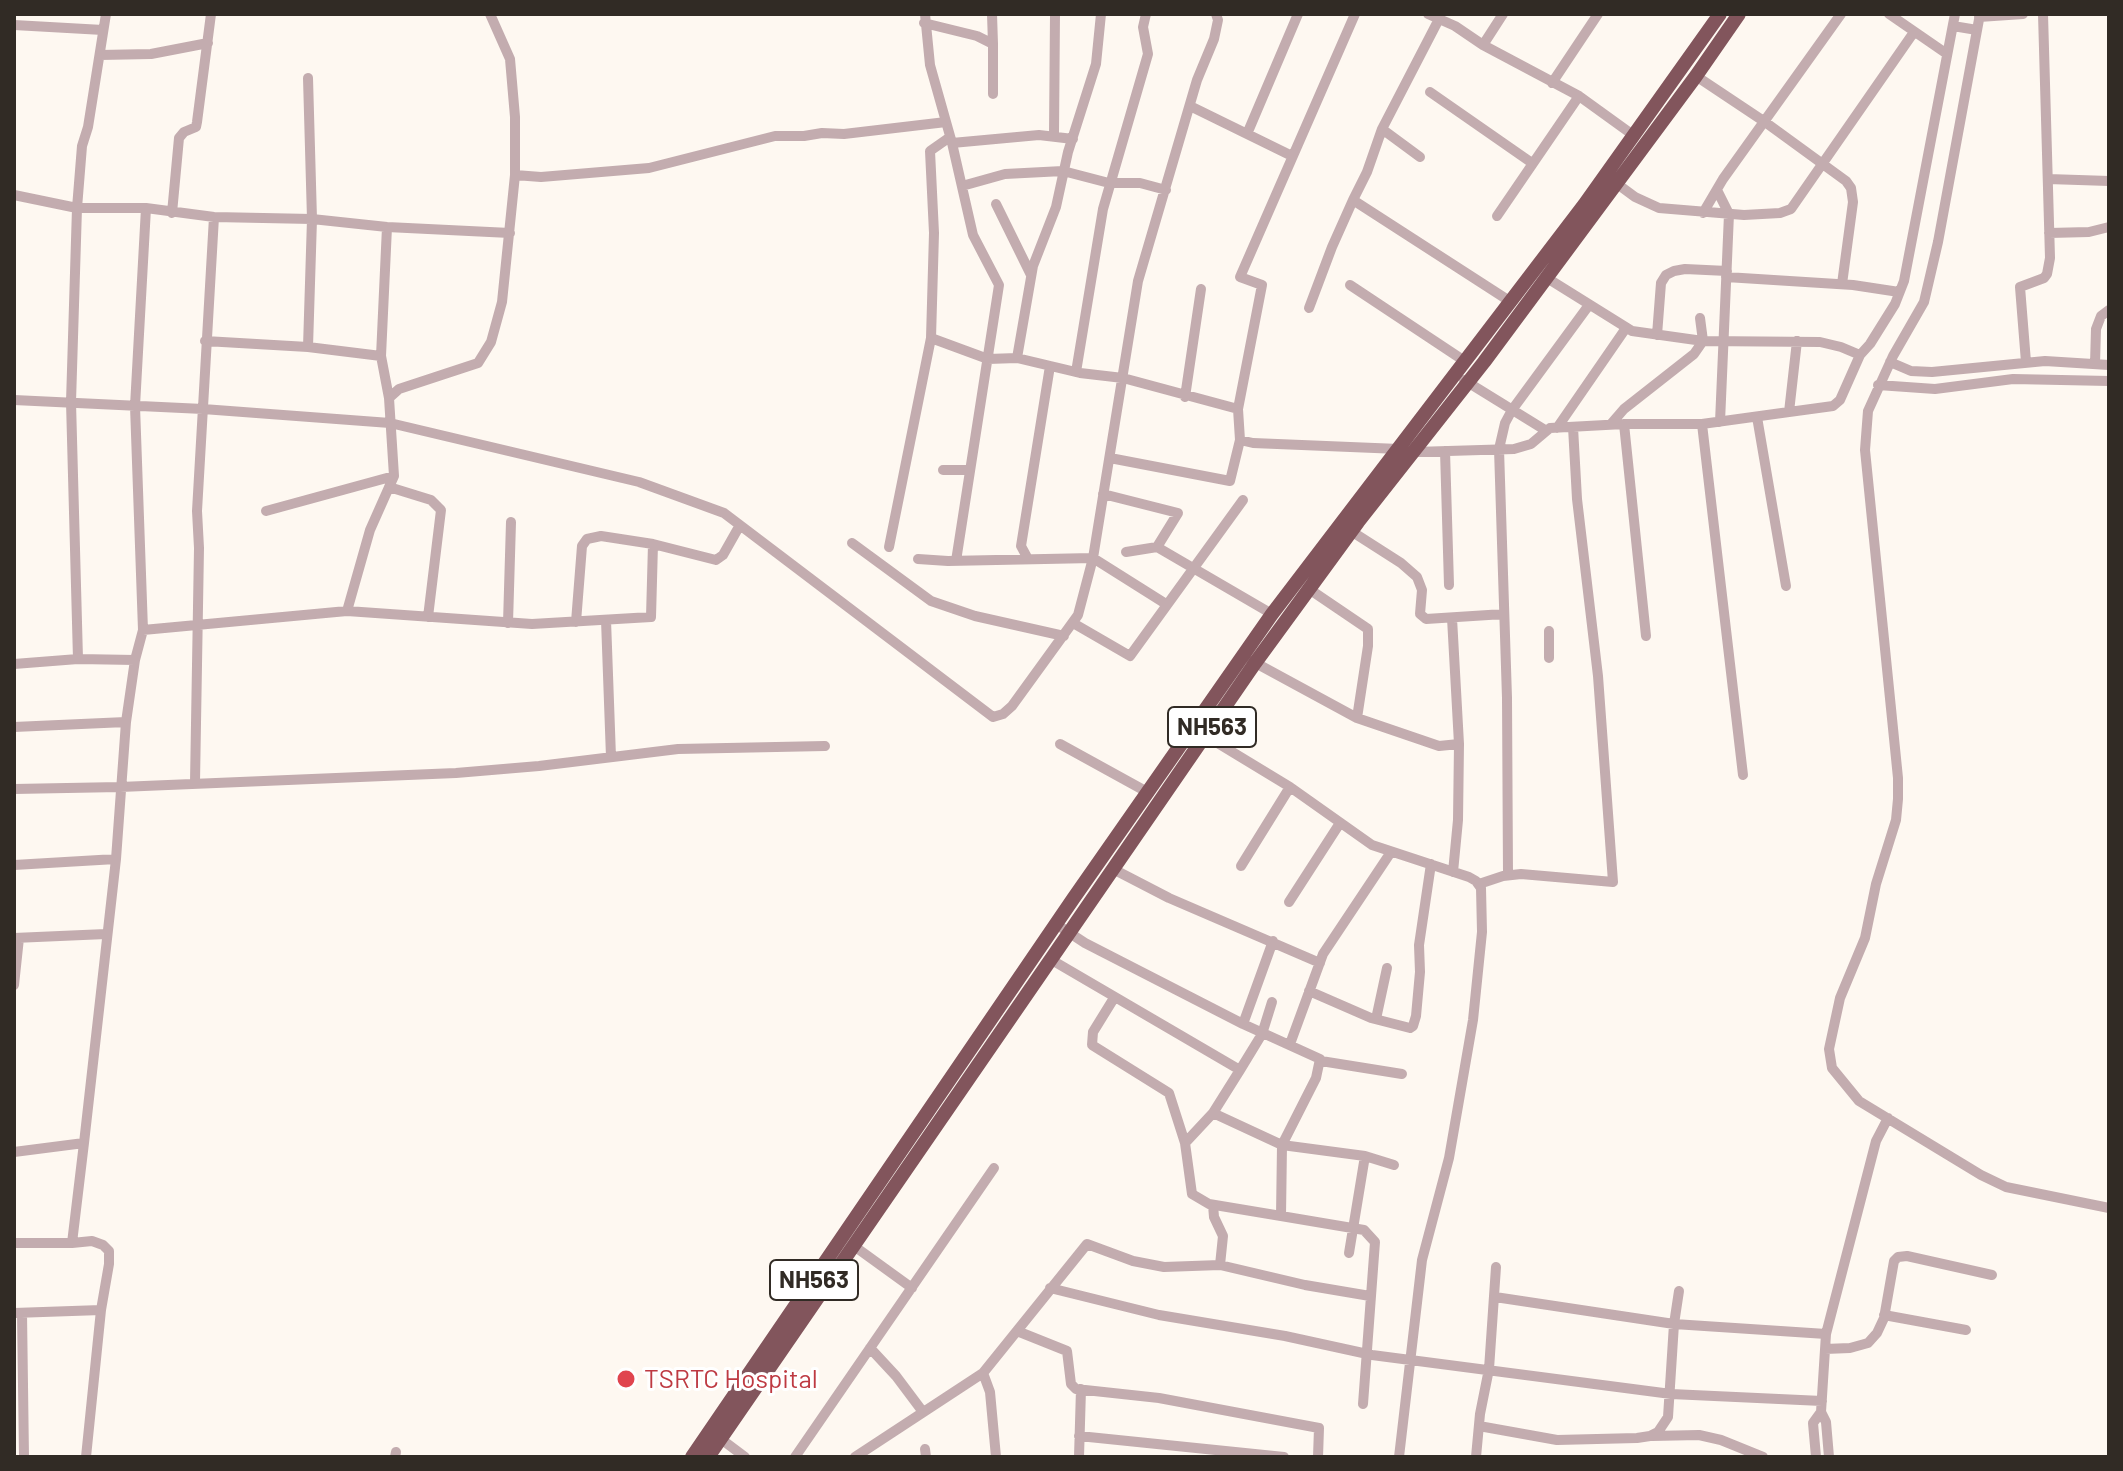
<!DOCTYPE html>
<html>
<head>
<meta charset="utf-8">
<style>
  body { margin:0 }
  #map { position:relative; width:2123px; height:1471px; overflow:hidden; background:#fef8f1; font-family:Barlow,sans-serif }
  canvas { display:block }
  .frame { position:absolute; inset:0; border:16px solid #312b25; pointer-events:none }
</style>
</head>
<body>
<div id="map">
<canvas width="2123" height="1471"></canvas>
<div class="frame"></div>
</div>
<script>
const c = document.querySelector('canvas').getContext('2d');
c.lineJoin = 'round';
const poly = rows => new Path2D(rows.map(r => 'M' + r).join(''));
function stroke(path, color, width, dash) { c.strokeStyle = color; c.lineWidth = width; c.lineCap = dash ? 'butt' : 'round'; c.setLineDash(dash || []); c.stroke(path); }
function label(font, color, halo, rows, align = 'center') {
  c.font = font + ' Barlow,sans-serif'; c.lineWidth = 6; c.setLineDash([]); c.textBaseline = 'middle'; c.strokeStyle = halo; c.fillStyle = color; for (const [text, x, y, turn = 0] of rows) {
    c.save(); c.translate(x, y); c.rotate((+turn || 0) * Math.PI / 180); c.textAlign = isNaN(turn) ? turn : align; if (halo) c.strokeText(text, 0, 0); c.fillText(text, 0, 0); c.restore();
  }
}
stroke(poly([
  [925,14,930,65,952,143,973,235,999,285,956,561],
  [992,14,993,44],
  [1355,14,1240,277,1262,285,1238,409,1240,440,1253,443,1399,449,1415,452,1514,449,1531,444,1550,428,1624,424,1702,424,1789,412,1797,341],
  [1428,14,1455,26,1483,45,1579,96,1633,135],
  [1889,14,1947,54],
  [1980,14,1938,242,1924,302,1893,356,1868,411,1865,450,1898,778,1898,799,1896,820,1876,884,1865,938,1840,998,1829,1049,1832,1068,1859,1101,1981,1175,2006,1187,2109,1208],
  [1979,17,2023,14],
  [1439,19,1382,129,1367,172,1353,200,1511,302],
  [924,23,977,36,993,44,993,94],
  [14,25,103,30],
  [1953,26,1977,30],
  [1483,45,1503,14],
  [100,55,151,54,208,43],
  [1696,76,1765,122,1846,181,1851,188,1853,202,1842,284],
  [1552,83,1598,14],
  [1430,92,1532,163],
  [1190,106,1292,156],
  [1382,129,1420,157],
  [1247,134,1298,14],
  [1054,135,1055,14],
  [952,143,1039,135,1073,139],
  [515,175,541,177,649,168,775,136,804,136,822,133,844,134,946,122],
  [2048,179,2109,181],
  [1616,183,1635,197,1659,208,1744,215,1780,213,1791,209,1914,32],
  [962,186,1005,174,1063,171,1109,183,1140,183,1166,190],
  [1717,190,1729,214,1720,422],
  [14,195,77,208,146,208,214,217,312,219,387,227,510,233],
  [996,204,1031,275],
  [172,213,179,138,184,132,196,127,197,122,211,14],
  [1703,213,1723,179,1841,14],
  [1497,216,1579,96],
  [387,227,381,356,389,398],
  [2049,233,2089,232,2109,227],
  [1726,277,1853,285,1899,292],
  [1547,278,1632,331,1703,341,1820,342,1841,347,1860,355,1840,400,1833,406,1789,412],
  [1350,285,1466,362],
  [1309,308,1332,247,1353,200],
  [1657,335,1661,283,1666,275,1674,271,1685,269,1727,271],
  [931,338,988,359,1017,358,1080,373,1123,378,1238,409],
  [205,341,308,347,381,356],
  [308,347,312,219,308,78],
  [1860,355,1870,344,1895,304,1904,281,1955,14],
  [1017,358,1033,266,1056,207,1068,152,1096,64,1101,14],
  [1890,362,1911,371,1932,372,2045,361,2109,365],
  [2026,362,2020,287,2044,278,2047,274,2050,258,2043,14],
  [2095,364,2096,329,2101,316,2109,310],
  [1076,372,1103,209,1148,54,1143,27,1146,14],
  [1464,380,1545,430],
  [1878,385,1935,389,2013,379,2109,381],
  [1185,397,1201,289],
  [14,400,203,409,390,423,639,482,724,513,993,717,1003,714,1012,706,1078,615,1093,558,1138,281,1197,80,1214,39,1218,20,1216,14],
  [1757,417,1786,586],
  [1611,424,1624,409,1694,354,1703,341,1700,318],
  [1624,424,1646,636],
  [1702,424,1743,775],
  [1557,428,1626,328],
  [1445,451,1449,585],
  [1110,458,1230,481,1240,440],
  [943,470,969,470],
  [389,487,431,500,441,510,428,617],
  [1103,494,1178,513,1157,547],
  [266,511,394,476],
  [1351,531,1401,563,1417,577,1422,590,1420,614,1426,619,1504,614],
  [852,543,931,601,975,616,1064,636],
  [889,547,931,338,934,233,930,151,950,137],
  [1126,552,1157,547,1272,614],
  [918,559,948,561,1093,558,1166,604],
  [1028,559,1021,546,1050,366],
  [1309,589,1368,629,1368,646,1357,718],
  [347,611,370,530,394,476,389,398,399,389,478,363,491,342,502,302,515,175,515,117,510,59,490,14],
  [1452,618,1459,744,1458,820,1453,872],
  [606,620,611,757],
  [576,622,582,546,587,539,601,536,653,544,716,560,723,555,740,525],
  [508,623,511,522],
  [1073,623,1130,656,1243,500],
  [143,630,347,611,532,624,651,617,653,544],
  [1549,631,1549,658],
  [78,659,135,660],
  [1252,661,1357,718,1439,746,1459,744],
  [14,664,78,659,71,402,77,208,82,146,88,127,106,14],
  [14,727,126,722],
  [1206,736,1290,787,1372,845,1469,877,1476,881,1481,888,1482,932,1473,1020,1449,1158,1422,1260,1399,1457],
  [1060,744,1149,793],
  [195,782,199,548,197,511,214,217],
  [14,789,120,787,456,773,539,766,678,749,825,746],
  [14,865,116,859],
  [1241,866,1290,787],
  [1113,869,1169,898,1320,963],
  [1508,875,1507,698,1499,449,1505,423,1512,410,1589,305],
  [1479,884,1503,876,1521,874,1613,882,1598,676,1577,499,1573,427],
  [1289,902,1340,823],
  [1056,924,1085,943,1243,1024,1320,1059,1316,1078,1282,1145,1281,1216,1209,1204,1192,1194,1185,1143,1169,1093,1092,1045,1093,1032,1114,998],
  [14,938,106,934],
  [1050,959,1240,1070],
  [14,985,19,938],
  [1309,991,1371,1018,1410,1028,1413,1026,1416,1016,1420,972,1419,945,1431,864],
  [1376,1019,1387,968],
  [1243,1024,1273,941],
  [1290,1044,1323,954,1391,852],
  [1321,1061,1402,1074],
  [1213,1113,1282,1145,1365,1156,1394,1165],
  [84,1143,116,859,126,722,135,660,143,630,135,406,146,208],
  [1185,1143,1213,1113,1240,1070,1262,1034,1272,1002],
  [14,1152,84,1143,72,1243,92,1241,103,1245,109,1251,109,1264,101,1310,86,1457],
  [1213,1205,1214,1217,1223,1236,1220,1265],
  [1281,1216,1364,1230,1375,1242,1363,1404],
  [14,1243,72,1243],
  [854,1246,912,1288],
  [1349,1253,1365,1156],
  [1050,1288,1159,1315,1285,1336,1372,1355,1671,1394,1822,1401],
  [1495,1297,1674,1324,1826,1334],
  [14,1313,101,1310],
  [22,1313,24,1457],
  [1884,1315,1966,1330],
  [1017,1331,1067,1351,1071,1384,1076,1389,1159,1398,1319,1428,1318,1457],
  [870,1348,896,1376,923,1412],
  [1825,1349,1850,1348,1868,1343,1877,1333,1884,1318,1894,1261,1898,1257,1907,1256,1992,1275],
  [983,1373,990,1392,996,1457],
  [1821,1412,1826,1422,1829,1457],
  [1479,1426,1557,1440,1637,1438,1650,1436,1658,1432,1668,1417,1674,1324,1679,1291],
  [1079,1436,1284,1457],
  [1652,1436,1699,1435,1721,1440,1763,1457],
  [721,1439,745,1457],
  [925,1449,926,1457],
  [395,1457,396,1452],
  [795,1457,994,1168],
  [855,1457,983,1373,1087,1244,1133,1261,1164,1267,1220,1265,1305,1285,1370,1296],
  [1079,1457,1081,1389],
  [1476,1457,1480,1414,1489,1369,1496,1267],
  [1816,1457,1813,1423,1821,1412,1826,1334,1876,1141,1888,1118]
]), '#c3acaf', 10);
stroke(poly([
  [692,1457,1073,899,1272,614,1584,205,1720,14],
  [708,1457,1255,663,1358,522,1484,362,1696,76,1739,14]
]), '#82555c', 14);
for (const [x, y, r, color] of [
  [626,1379,10,"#e0444e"]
]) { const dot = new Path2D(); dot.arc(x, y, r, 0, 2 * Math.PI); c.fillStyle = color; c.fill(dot); stroke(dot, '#fff', 3); }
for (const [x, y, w] of [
  [1212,727,88],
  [814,1280,88]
]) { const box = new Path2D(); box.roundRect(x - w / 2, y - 20, w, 40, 6); c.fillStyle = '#fff'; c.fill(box); stroke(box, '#312b25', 2); }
label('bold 24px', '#312b25', null, [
  ["NH563",1212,727],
  ["NH563",814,1280]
]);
label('26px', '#be3a42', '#fff', [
  ["TSRTC Hospital",644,1379]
], 'left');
</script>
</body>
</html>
